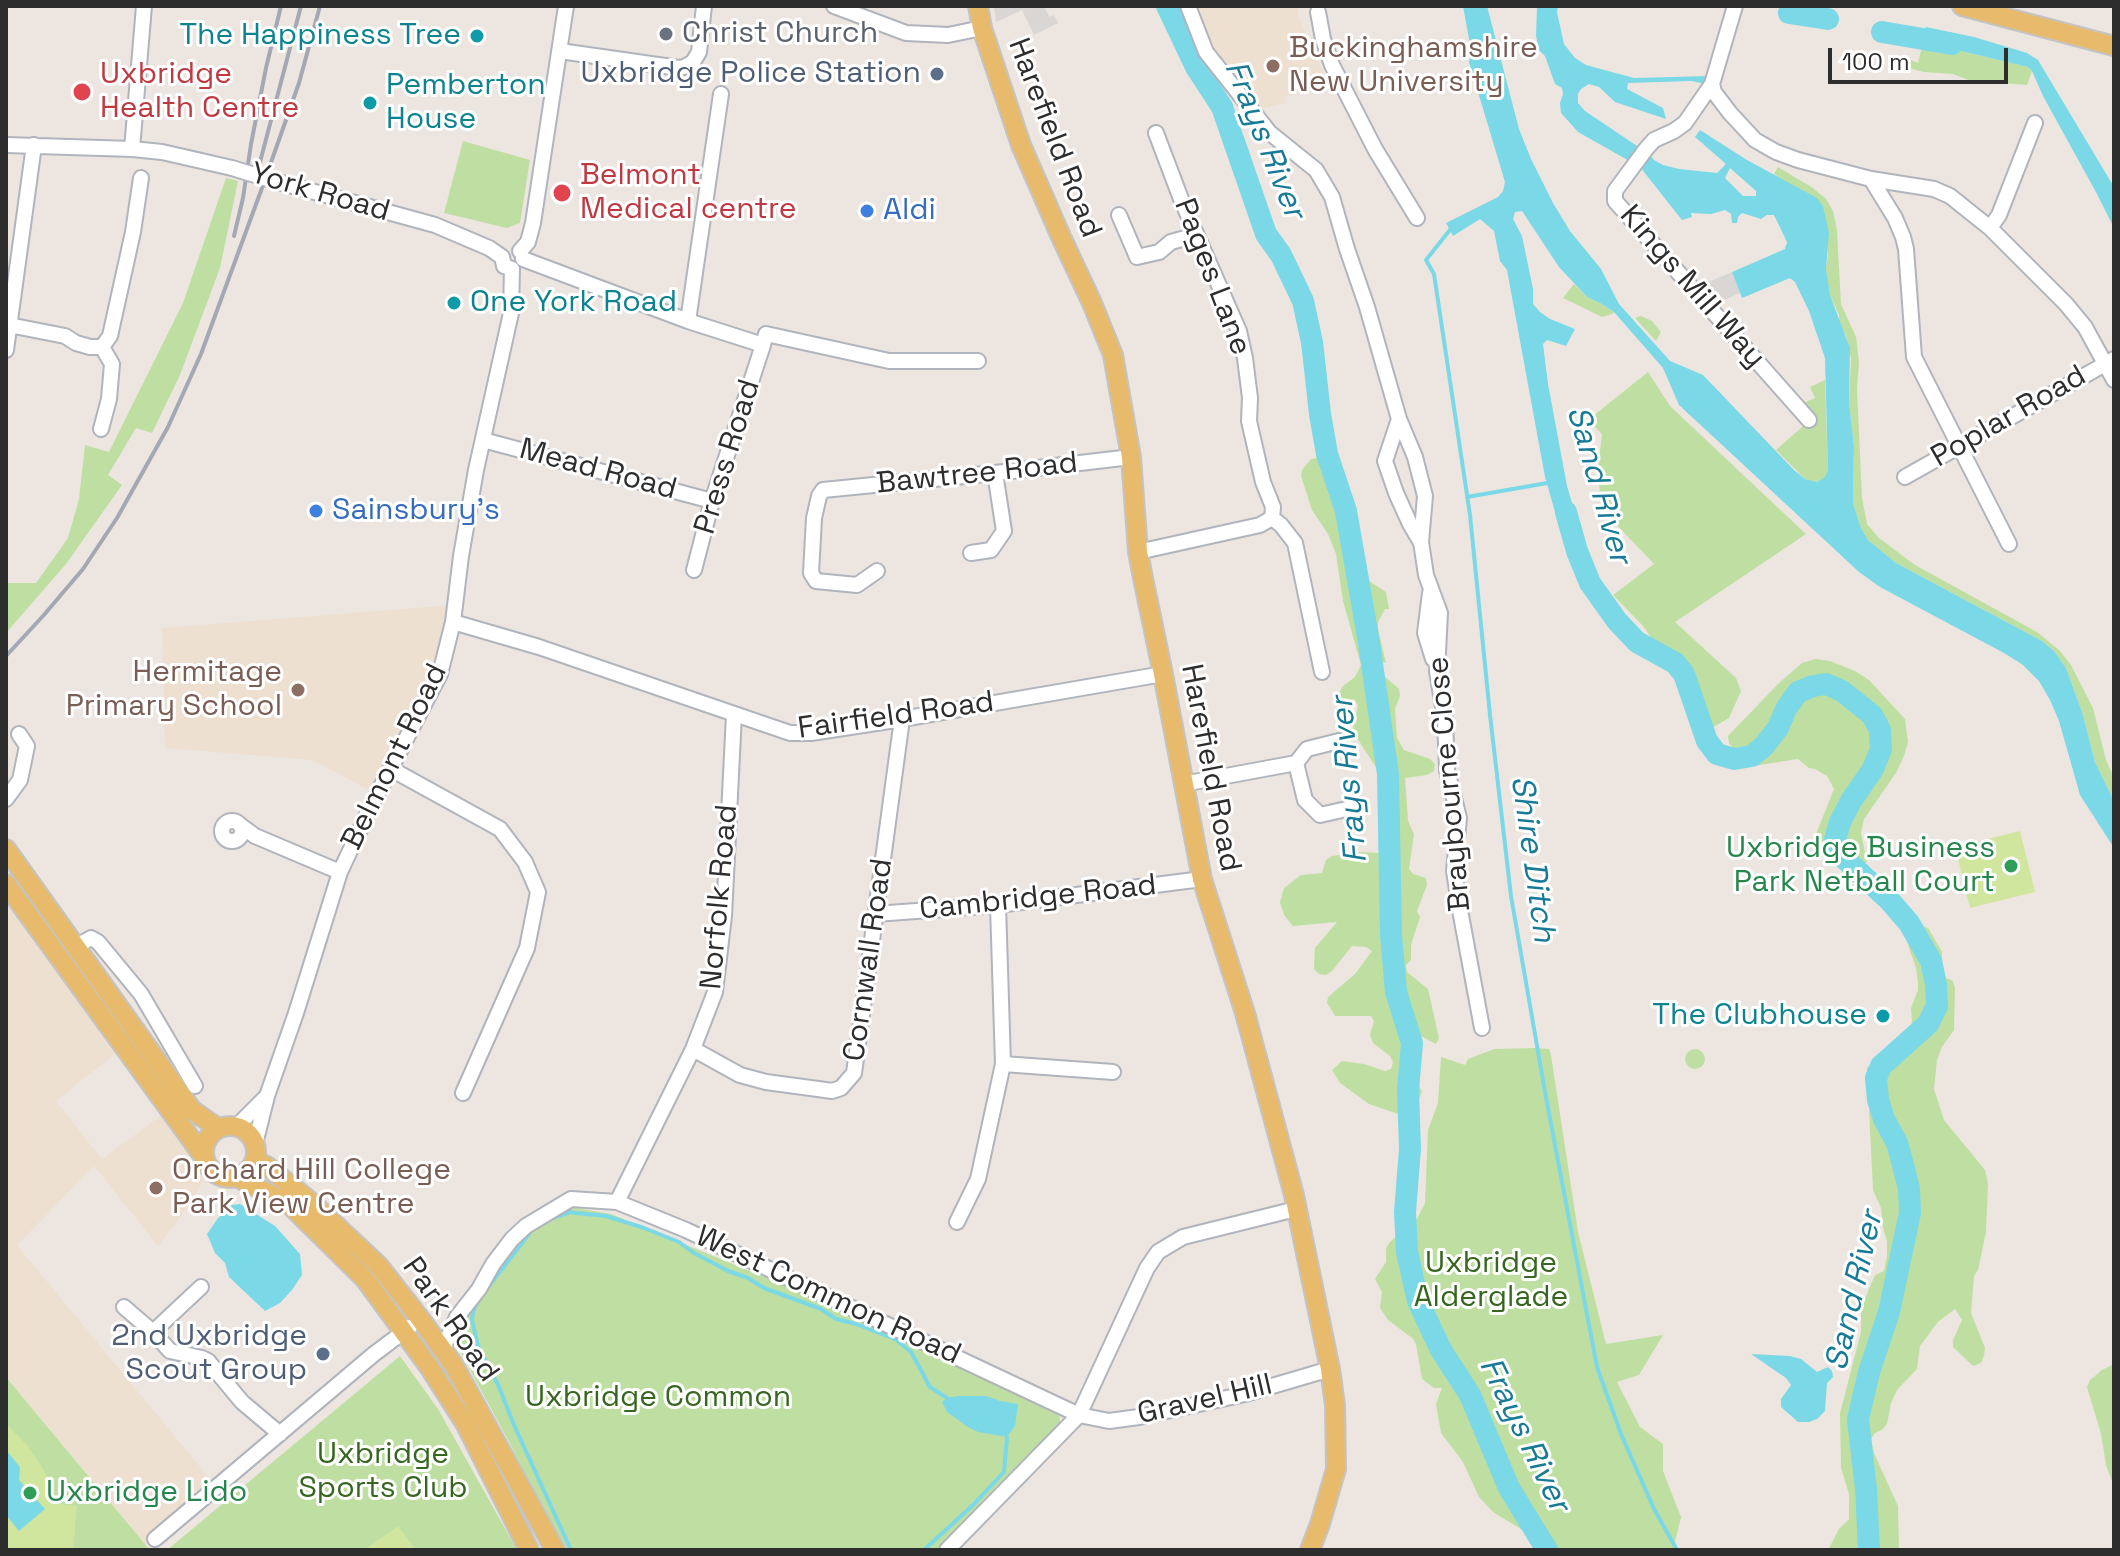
<!DOCTYPE html>
<html>
<head>
<meta charset="utf-8">
<style>
  body { margin:0 }
  #map { position:relative; width:2120px; height:1556px; overflow:hidden; background:#ede6e0; font-family:"Space Grotesk",sans-serif }
  canvas { display:block }
  .frame { position:absolute; inset:0; border:8px solid #2d2d2d; pointer-events:none }
  .scale { position:absolute; left:1828px; top:48px; width:180px; height:36px; box-sizing:border-box; border:4px solid #2d2d2d; border-top:0; padding-left:10px; font-size:24px; line-height:28px; white-space:nowrap; color:#2d2d2d; -webkit-text-stroke:6px #fff; paint-order:stroke }
</style>
</head>
<body>
<div id="map">
<canvas width="2120" height="1556"></canvas>
<div class="frame"></div>
<div class="scale">100 m</div>
</div>
<script>
const c = document.querySelector('canvas').getContext('2d');
c.lineJoin = 'round';
function paint(path, color) { c.fillStyle = color; c.fill(path, 'evenodd'); }
const poly = rows => new Path2D(rows.map(r => 'M' + r).join(''));
function stroke(path, color, width, dash) { c.strokeStyle = color; c.lineWidth = width; c.lineCap = dash ? 'butt' : 'round'; c.setLineDash(dash || []); c.stroke(path); }
function label(font, color, halo, rows, align = 'center') {
  c.font = font + ' "Space Grotesk",sans-serif'; c.lineWidth = 6; c.setLineDash([]); c.textBaseline = 'middle'; c.strokeStyle = halo; c.fillStyle = color; for (const [text, x, y, turn = 0] of rows) {
    c.save(); c.translate(x, y); c.rotate((+turn || 0) * Math.PI / 180); c.textAlign = isNaN(turn) ? turn : align; if (halo) c.strokeText(text, 0, 0); c.fillText(text, 0, 0); c.restore();
  }
}
paint(poly([
  [1193,6,1297,6,1299,19,1325,76,1335,89,1285,96,1286,103,1258,109,1215,52,1199,22],
  [453,605,440,674,377,794,312,760,165,748,162,628],
  [10,901,116,1053,56,1101,102,1159,163,1114,209,1173,178,1221,158,1246,94,1166,17,1245,215,1485,146,1545,6,1377,6,904]
]), '#ede0d1');
paint(poly([
  [1923,42,2028,67,2032,71,2027,85,1989,82,1976,83,1953,74,1924,72,1896,65,1898,55,1918,63],
  [463,141,530,160,520,223,507,228,444,213],
  [1778,167,1813,188,1826,199,1833,211,1837,230,1841,304,1856,337,1859,362,1857,389,1862,498,1867,524,1879,538,1915,565,2037,632,2059,650,2071,665,2093,708,2106,760,2114,778,2114,801,2095,762,2083,715,2066,668,2054,651,2042,641,1896,563,1868,540,1861,528,1853,503,1853,490,1854,446,1849,402,1851,359,1846,335,1840,327,1839,315,1830,295,1827,283,1826,269,1828,254,1823,206,1774,174],
  [226,178,238,181,220,268,180,375,152,433,136,428,108,475,122,485,66,564,6,633,6,583,36,583,68,538,79,499,85,445,109,452,183,303],
  [1574,284,1587,297,1600,303,1615,313,1602,317,1563,298],
  [1641,316,1652,321,1661,332,1656,341,1635,318],
  [1648,372,1670,406,1806,534,1675,622,1736,678,1741,691,1729,718,1705,732,1698,731,1692,704,1695,690,1692,677,1652,639,1644,627,1613,595,1654,564,1613,521,1600,497,1598,468,1602,434,1588,420],
  [1825,380,1828,472,1825,478,1817,482,1805,479,1776,450,1811,419,1805,406,1806,402,1815,398,1810,387],
  [1317,458,1335,468,1340,481,1341,509,1362,568,1369,581,1386,592,1389,609,1385,609,1378,622,1378,629,1386,663,1382,662,1384,676,1399,689,1400,696,1395,709,1397,738,1404,750,1430,759,1435,764,1434,771,1427,775,1405,778,1408,821,1414,834,1409,869,1413,874,1426,878,1427,885,1417,911,1420,917,1411,945,1411,960,1406,965,1407,972,1428,989,1439,1038,1436,1044,1417,1034,1408,1044,1407,1051,1414,1078,1422,1091,1415,1111,1401,1115,1369,1104,1340,1083,1332,1070,1342,1061,1364,1064,1385,1071,1391,1069,1393,1062,1390,1056,1373,1043,1370,1035,1374,1021,1371,1016,1335,1016,1327,1003,1328,997,1355,974,1372,951,1366,947,1352,946,1332,971,1326,975,1319,974,1314,969,1315,948,1337,922,1293,926,1284,915,1280,902,1284,888,1301,875,1322,873,1326,860,1332,856,1360,852,1380,853,1388,813,1383,778,1355,735,1353,728,1358,705,1354,699,1341,704,1336,698,1343,686,1355,677,1361,665,1343,601,1336,554,1328,534,1312,510,1301,476,1302,470,1311,459],
  [1815,659,1830,661,1855,671,1869,680,1905,719,1908,742,1904,756,1896,773,1864,819,1861,833,1867,862,1861,865,1832,858,1825,858,1819,854,1816,834,1834,789,1827,776,1815,769,1809,768,1798,759,1747,767,1729,743,1728,736,1779,683,1802,663],
  [1923,926,1928,928,1942,952,1941,977,1952,980,1955,987,1954,1030,1942,1047,1937,1060,1934,1089,1944,1120,1985,1170,1988,1184,1986,1232,1978,1270,1974,1276,1971,1313,1985,1348,1984,1356,1981,1363,1973,1366,1953,1347,1953,1340,1962,1320,1955,1309,1938,1322,1920,1346,1917,1369,1897,1390,1891,1403,1887,1424,1882,1430,1875,1433,1871,1439,1874,1453,1898,1506,1899,1550,1828,1550,1839,1529,1849,1519,1849,1494,1841,1468,1840,1413,1861,1332,1861,1308,1875,1275,1884,1271,1887,1256,1887,1242,1883,1228,1881,1208,1873,1190,1867,1068,1898,1037,1910,1028,1912,1022,1911,1008,1918,990,1918,983,1916,968,1905,936],
  [1536,1048,1549,1049,1551,1055,1578,1232,1606,1344,1663,1335,1639,1375,1617,1382,1640,1427,1663,1444,1663,1471,1681,1517,1673,1550,1545,1550,1529,1534,1493,1512,1479,1497,1463,1462,1441,1433,1436,1404,1442,1388,1434,1388,1422,1379,1416,1344,1412,1338,1388,1320,1380,1308,1382,1292,1375,1279,1386,1262,1386,1248,1390,1242,1417,1219,1425,1203,1428,1130,1438,1103,1441,1057,1465,1065,1468,1059,1494,1049],
  '1685 1059a10 10 0 1 1 20 0a10 10 0 1 1-20 0Z',
  [570,1207,611,1214,818,1299,1055,1409,1060,1418,1060,1425,941,1550,563,1550,508,1440,463,1357,459,1349,459,1341,463,1321,512,1239],
  [400,1356,438,1409,517,1550,167,1550],
  [2114,1364,2114,1487,2106,1465,2101,1434,2087,1387,2090,1380,2102,1370],
  [6,1377,45,1424,150,1550,6,1550]
]), '#bedfa1');
paint(poly([
  [2020,831,2035,892,1970,908,1955,847],
  [6,1424,27,1445,40,1464,50,1481,58,1504,77,1506,73,1550,6,1550],
  [398,1526,416,1550,364,1550]
]), '#d0e69e');
paint(poly([
  [994,6,1044,6,1049,17,1054,15,1058,23,1034,35,1022,10,996,22],
  [1732,272,1740,293,1715,304,1699,286]
]), '#d9d6d3');
paint(poly([
  [1463,6,1487,6,1519,129,1531,159,1553,203,1570,231,1601,269,1619,304,1670,361,1703,375,1794,470,1805,479,1817,482,1824,478,1828,471,1825,358,1809,311,1795,282,1790,278,1742,298,1732,272,1785,249,1787,242,1774,215,1767,215,1761,219,1742,213,1738,217,1737,223,1732,223,1731,214,1725,210,1711,214,1691,213,1692,217,1682,220,1640,167,1578,132,1561,113,1560,103,1563,94,1562,88,1555,84,1545,56,1539,50,1536,36,1537,6,1558,6,1557,12,1564,44,1575,58,1586,65,1634,78,1709,76,1705,84,1692,81,1628,83,1627,89,1663,108,1666,119,1615,102,1599,87,1589,84,1581,89,1578,94,1578,103,1585,111,1649,154,1654,160,1663,165,1679,169,1717,173,1726,164,1695,137,1700,130,1747,160,1817,198,1823,206,1829,233,1826,269,1830,295,1850,348,1849,402,1854,446,1853,490,1853,503,1861,528,1868,540,1896,563,2042,641,2054,651,2066,668,2083,715,2095,762,2114,801,2114,848,2080,795,2059,721,2050,700,2039,681,2023,665,2004,653,1880,587,1859,572,1679,405,1663,368,1614,312,1600,303,1587,297,1559,267,1522,211,1515,212,1513,219,1522,236,1533,289,1533,304,1540,312,1550,319,1575,329,1566,346,1547,340,1543,344,1548,384,1567,486,1582,536,1566,543,1557,519,1545,477,1507,270,1500,261,1494,231,1480,219,1453,236,1446,223,1498,197,1503,191,1505,182,1469,62,1471,50],
  [1730,168,1756,191,1756,196,1743,196,1725,178],
  [1926,27,1974,37,2027,53,2038,60,2114,187,2114,228,2097,194,2043,96,2032,71,2028,67,1923,42],
  [240,1204,275,1226,300,1254,302,1275,292,1290,280,1303,265,1311,229,1277,225,1263,215,1253,207,1234,218,1218,232,1205],
  [1751,1354,1790,1356,1801,1359,1817,1372,1828,1367,1832,1371,1833,1377,1827,1383,1825,1411,1817,1419,1809,1422,1798,1422,1781,1407,1781,1399,1791,1385,1786,1378],
  [958,1396,986,1396,1000,1401,1018,1404,1015,1426,1007,1437,978,1432,968,1427,947,1412,942,1402,947,1398],
  [6,1450,20,1467,19,1480,45,1509,19,1531,6,1515]
]), '#7bd8e7');
stroke(poly([
  [1453,226,1426,260,1434,274,1470,515,1490,715,1511,896,1545,1092,1597,1367,1621,1434,1654,1509,1677,1550],
  [1467,497,1553,482],
  [550,1219,570,1212,576,1213,606,1216,644,1228,679,1242,694,1253,728,1271,748,1278,764,1288,821,1309,836,1319,856,1324,895,1339,911,1352,930,1387,947,1398],
  [489,1286,532,1230],
  [479,1299,473,1312,472,1320,478,1346,499,1387,514,1425,571,1550],
  [924,1550,974,1504,1004,1472,1007,1437]
]), '#7bd8e7', 4);
stroke(poly([
  [1167,6,1196,67,1222,107,1266,234,1281,255,1303,301,1312,342,1320,414,1327,454,1346,511,1369,643,1388,774,1391,935,1396,992,1412,1043,1408,1090,1410,1149,1405,1212,1407,1252,1418,1301,1441,1350,1470,1395,1509,1488,1547,1550],
  [1789,13,1828,19],
  [1882,32,1952,44],
  [1566,512,1577,551,1590,583,1617,621,1637,642,1675,663,1684,674,1707,741,1717,754,1734,759,1752,756,1764,746,1778,728,1786,709,1798,692,1813,686,1826,684,1842,691,1872,715,1880,730,1881,749,1873,769,1851,801,1840,822,1835,840,1837,848,1845,859,1890,901,1909,923,1931,961,1936,984,1937,1006,1928,1024,1881,1066,1876,1078,1878,1100,1884,1119,1897,1143,1902,1161,1909,1189,1910,1213,1889,1312,1869,1372,1858,1419,1866,1489,1869,1550]
]), '#7bd8e7', 22);
const minor = poly([
  [834,6,906,33,948,35,982,28],
  [1188,6,1206,52,1270,133,1316,170,1332,197,1347,249,1367,307,1399,419,1415,457,1425,496,1421,542,1426,575,1440,613,1437,671,1445,720,1447,770,1459,818,1454,871,1460,910,1482,1028],
  [1735,6,1712,84,1714,92,1730,113,1755,140,1776,152,1798,160,1871,179,1934,189,1950,196,1990,228,2066,304,2085,327,2114,380],
  [1318,12,1323,39,1332,65,1375,149,1417,218],
  [560,51,679,68,684,67,693,62,699,52,704,6],
  [1712,84,1685,123,1674,131,1654,140,1646,149,1615,191,1615,201,1809,420],
  [1156,133,1181,199,1239,331,1245,358,1250,398,1249,421,1263,482,1273,507,1272,518],
  [6,145,132,149,162,152,232,168],
  [132,149,144,6],
  [1871,179,1895,218,1903,237,1906,249,1914,357,2009,544],
  [271,180,435,225,489,248,502,257,504,266,512,269],
  [1119,215,1137,257,1159,252,1171,242,1196,235],
  [1990,228,1999,215,2035,123],
  [520,251,528,242,533,223,566,6],
  [523,259,688,321,763,345,766,334,889,361,978,361],
  [688,321,721,94],
  [9,325,65,336,76,343,90,347,102,347,110,336,133,232,141,178],
  [6,350,34,145],
  [1399,419,1385,461,1396,493,1410,524,1420,541],
  [101,429,109,399,112,364,102,347],
  [483,440,712,501],
  [1905,477,2114,359],
  [1272,518,1281,525,1295,543,1322,672],
  [1138,552,1260,525,1272,518],
  [971,553,991,550,1004,531,995,473],
  [694,570,712,501,763,345],
  [877,571,857,585,816,581,811,573,814,518,819,496,823,490,995,473,1131,457],
  [1430,593,1425,633,1433,659],
  [453,622,539,647,790,733,811,733,902,719,1163,674],
  [1296,763,1307,749,1339,741],
  [391,769,500,829,525,862,538,892,527,948,463,1093],
  [1183,784,1296,763,1305,800,1320,815,1351,808],
  [6,799,20,780,27,746,19,734],
  '222 831a10 10 0 1 1 20 0a10 10 0 1 1-20 0Z',
  [240,825,255,836,340,872],
  [875,914,998,905,1202,879],
  [75,947,91,938,98,942,141,994,195,1086],
  [693,1049,740,1075,766,1082,818,1089,832,1091,841,1088,854,1073,902,719],
  [1003,1064,1113,1072],
  [237,1126,265,1098],
  [255,1144,267,1096,296,1013,340,872,372,804,440,674,453,622,461,556,476,470,511,313,512,269],
  [617,1202,693,1049,715,992,724,916,734,714],
  [957,1222,978,1179,1003,1064,998,905],
  [201,1287,153,1332,170,1351,202,1358,208,1361,242,1402,280,1434],
  [124,1307,153,1332],
  [443,1349,457,1317,479,1289,493,1264,512,1239,526,1226,571,1199,617,1202,686,1230,1079,1415,1109,1421,1139,1417,1245,1394,1330,1369],
  [155,1539,374,1354,410,1327],
  [947,1550,1079,1415,1147,1268,1158,1252,1183,1237,1296,1209]
]);
const major = poly([
  [978,6,982,28,1021,145,1062,239,1092,303,1113,355,1131,457,1138,552,1143,578,1163,674,1202,879,1245,1013,1294,1195,1330,1369,1335,1405,1336,1469,1320,1524,1310,1550],
  [1962,6,2114,46],
  [6,849,192,1110,218,1128],
  [6,884,204,1157],
  '204 1152a26 26 0 1 1 52 0a26 26 0 1 1-52 0Z',
  [255,1160,268,1167,311,1202,379,1266,421,1320,453,1364,555,1550],
  [236,1177,288,1203,365,1279,430,1368,465,1423,529,1550]
]);
stroke(minor, '#b0b4bc', 18);
stroke(major, '#c4c4c4', 22);
stroke(minor, '#fff', 14);
stroke(major, '#e7bb6b', 18);
stroke(poly([
  [259,166,301,6],
  [234,236,243,198,251,144,266,68,281,6],
  [6,656,43,616,83,569,117,518,168,427,201,354,262,188,299,83,320,6]
]), '#a3a8b5', 4);
const minorBridge = poly([
  [232,168,271,180]
]);
stroke(minorBridge, '#b0b4bc', 18, []);
stroke(minorBridge, '#fff', 14);
for (const [x, y, r, color] of [
  [666,34,8,"#6b7280"],
  [477,36,8,"#0f9aa8"],
  [1273,66,8,"#8d6e63"],
  [937,74,8,"#5c6f8a"],
  [82,92,10,"#e0444e"],
  [370,103,8,"#0f9aa8"],
  [562,193,10,"#e0444e"],
  [867,211,8,"#3f7fe0"],
  [454,303,8,"#0f9aa8"],
  [316,511,8,"#3f7fe0"],
  [298,690,8,"#8d6e63"],
  [2011,866,8,"#2e9e5b"],
  [1883,1016,8,"#0f9aa8"],
  [156,1188,8,"#8d6e63"],
  [323,1354,8,"#5c6f8a"],
  [30,1493,8,"#2e9e5b"]
]) { const dot = new Path2D(); dot.arc(x, y, r, 0, 2 * Math.PI); c.fillStyle = color; c.fill(dot); stroke(dot, '#fff', 3); }
label('30px', '#5b616d', '#fff', [
  ["Christ Church",682,34]
], 'left');
label('30px', '#0d838f', '#fff', [
  ["The Happiness Tree",461,36],
  ["Pemberton",386,86,"left"],
  ["House",386,120,"left"],
  ["One York Road",470,303,"left"],
  ["The Clubhouse",1867,1016]
], 'right');
label('30px', '#785e54', '#fff', [
  ["Buckinghamshire",1289,49],
  ["New University",1289,83],
  ["Hermitage",282,673,"right"],
  ["Primary School",282,707,"right"],
  ["Orchard Hill College",172,1171],
  ["Park View Centre",172,1205]
], 'left');
label('30px', '#4e5e75', '#fff', [
  ["Uxbridge Police Station",921,74],
  ["2nd Uxbridge",307,1337],
  ["Scout Group",307,1371]
], 'right');
label('30px', '#be3a42', '#fff', [
  ["Uxbridge",100,75],
  ["Health Centre",100,109],
  ["Belmont",580,176],
  ["Medical centre",580,210]
], 'left');
label('30px', '#2d2d2d', '#fff', [
  ["Harefield Road",1054,138,69],
  ["York Road",320,193,16],
  ["Pages Lane",1212,277,69],
  ["Kings Mill Way",1692,287,49],
  ["Poplar Road",2009,417,-30],
  ["Press Road",728,457,-73],
  ["Mead Road",598,470,15],
  ["Bawtree Road",977,474,-6],
  ["Fairfield Road",896,716,-8],
  ["Belmont Road",395,757,-64],
  ["Harefield Road",1210,768,79],
  ["Braybourne Close",1450,784,-95],
  ["Norfolk Road",720,897,-85],
  ["Cambridge Road",1038,898,-6],
  ["Cornwall Road",869,960,-82],
  ["West Common Road",828,1296,25],
  ["Park Road",450,1320,55],
  ["Gravel Hill",1205,1400,-13]
]);
label('30px', '#366cbe', '#fff', [
  ["Aldi",883,211],
  ["Sainsbury's",332,511]
], 'left');
label('30px', '#27864d', '#fff', [
  ["Uxbridge Business",1995,849],
  ["Park Netball Court",1995,883],
  ["Uxbridge Lido",46,1493,"left"]
], 'right');
label('30px', '#376620', '#fff', [
  ["Uxbridge",1491,1264],
  ["Alderglade",1491,1298],
  ["Uxbridge Common",658,1398],
  ["Uxbridge",383,1455],
  ["Sports Club",383,1489]
]);
label('italic 32px', '#177a96', '#fff', [
  ["Frays River",1264,140,68],
  ["Sand River",1598,485,74],
  ["Frays River",1350,780,-95],
  ["Shire Ditch",1532,859,82],
  ["Sand River",1855,1291,-77],
  ["Frays River",1524,1435,64]
]);
</script>
</body>
</html>
